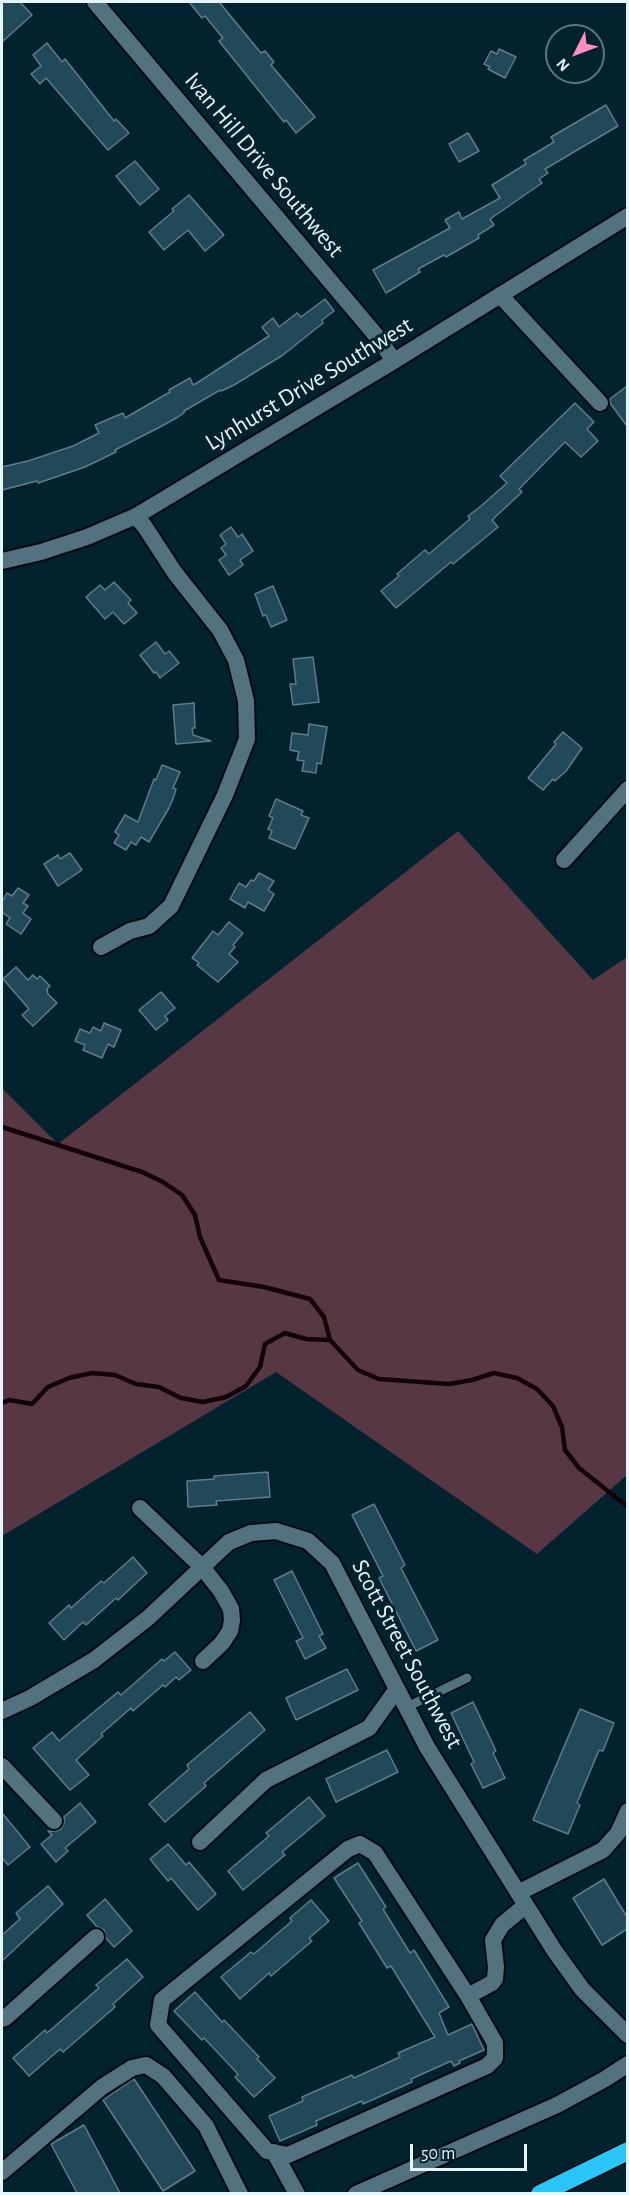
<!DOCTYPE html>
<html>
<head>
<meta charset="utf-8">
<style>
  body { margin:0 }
  #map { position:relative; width:629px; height:2195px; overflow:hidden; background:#02222e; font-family:"Alegreya Sans",sans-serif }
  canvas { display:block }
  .frame { position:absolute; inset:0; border:3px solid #e4f5fd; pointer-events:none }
  .north { position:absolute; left:545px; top:24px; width:60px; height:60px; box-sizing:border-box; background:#02222e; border:2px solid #5c7681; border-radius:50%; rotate:228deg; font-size:16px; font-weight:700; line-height:24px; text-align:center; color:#e4f5fd }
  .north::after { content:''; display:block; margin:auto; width:21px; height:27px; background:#fd8ebf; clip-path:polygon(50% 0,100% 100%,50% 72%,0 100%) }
  .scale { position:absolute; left:410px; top:2144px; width:117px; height:27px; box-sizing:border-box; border:3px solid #e4f5fd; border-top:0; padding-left:8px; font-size:18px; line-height:21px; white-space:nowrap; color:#e4f5fd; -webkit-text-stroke:4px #02222e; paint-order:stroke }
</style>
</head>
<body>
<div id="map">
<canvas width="629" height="2195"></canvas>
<div class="frame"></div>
<div class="north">N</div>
<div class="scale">50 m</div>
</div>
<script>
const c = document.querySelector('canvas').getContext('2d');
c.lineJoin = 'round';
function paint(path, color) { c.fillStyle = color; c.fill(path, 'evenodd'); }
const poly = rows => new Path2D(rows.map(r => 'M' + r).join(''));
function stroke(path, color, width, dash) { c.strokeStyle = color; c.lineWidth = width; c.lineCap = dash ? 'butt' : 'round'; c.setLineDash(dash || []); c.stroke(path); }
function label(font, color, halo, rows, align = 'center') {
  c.font = font + ' "Alegreya Sans",sans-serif'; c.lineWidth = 6; c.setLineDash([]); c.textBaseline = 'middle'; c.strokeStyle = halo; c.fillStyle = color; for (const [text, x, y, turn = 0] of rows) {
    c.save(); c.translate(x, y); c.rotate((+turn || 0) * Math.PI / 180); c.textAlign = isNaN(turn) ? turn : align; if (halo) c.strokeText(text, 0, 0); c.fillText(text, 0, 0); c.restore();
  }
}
paint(poly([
  [458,831,593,980,627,957,627,1475,537,1554,276,1372,2,1536,2,1088,58,1144]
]), '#573744');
stroke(poly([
  [2,1127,142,1172,163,1182,182,1195,195,1215,200,1237,219,1280,264,1287,310,1299,324,1317,330,1340,358,1370,379,1379,449,1384,472,1380,494,1373,517,1378,537,1389,553,1406,562,1427,565,1450,579,1468,628,1507],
  [2,1403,9,1400,32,1404,48,1387,69,1378,92,1373,115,1375,136,1384,159,1387,181,1398,203,1402,226,1397,246,1386,260,1367,265,1344,285,1333,306,1339,330,1340]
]), '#140008', 4.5);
const building = poly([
  [2,2,20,2,32,15,2,42,2,2],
  [189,2,219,2,261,53,265,51,274,62,271,65,315,117,296,133,286,120,284,122,219,41,223,38,205,16,202,18,189,2],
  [47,43,62,62,65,59,114,121,116,119,129,133,108,150,46,78,40,84,31,74,41,66,33,55,47,43],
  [499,49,516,57,505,78,488,69,490,67,484,64,491,51,497,54,499,49],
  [606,105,618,126,545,169,548,173,539,179,542,183,490,219,494,225,478,235,479,238,446,257,444,255,418,269,420,272,386,293,373,270,450,228,445,220,459,212,462,219,500,198,492,185,526,164,524,160,554,142,551,137,606,105],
  [468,133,479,151,459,162,449,144,468,133],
  [135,161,159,189,140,205,116,176,135,161],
  [189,195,224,235,205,251,188,230,164,250,149,232,174,211,172,209,189,195],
  [325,299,334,311,322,320,323,323,283,355,234,385,221,391,220,390,184,411,184,413,178,417,160,427,115,450,116,452,85,467,38,483,37,481,2,490,2,467,28,461,73,446,99,433,95,425,123,413,125,418,170,392,169,390,190,378,193,385,197,383,269,336,262,327,273,318,279,327,297,313,301,317,325,299],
  [627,386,627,426,610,403,610,399,627,386],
  [575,403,594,422,587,429,598,441,581,457,565,442,519,489,522,492,492,520,498,527,453,564,451,562,396,608,381,591,399,576,397,574,425,550,429,554,470,519,468,516,481,506,507,483,500,476,575,403],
  [231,527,238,537,242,534,253,551,240,560,243,565,229,575,219,560,226,555,221,548,226,544,220,535,231,527],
  [114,582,131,600,128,603,137,613,124,624,113,612,105,619,86,597,100,585,105,590,114,582],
  [273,586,287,620,271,627,266,615,263,616,255,594,273,586],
  [156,642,165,654,169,651,179,663,160,678,156,672,154,673,140,655,156,642],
  [313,657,319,702,293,705,290,684,296,684,293,659,313,657],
  [194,703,195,728,192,728,193,735,211,741,176,744,173,705,194,703],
  [309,724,327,727,321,764,317,763,316,773,302,771,304,761,297,760,299,752,290,750,292,733,308,735,309,724],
  [563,732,582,748,566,771,555,781,553,779,543,790,528,778,556,744,554,742,563,732],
  [162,765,180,772,173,788,176,789,174,796,169,808,149,842,141,837,136,845,131,842,126,850,114,843,119,835,115,832,125,815,138,822,154,779,156,780,162,765],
  [276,799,303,811,301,815,309,818,295,849,269,838,272,831,268,829,273,818,269,816,276,799],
  [70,853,82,870,58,886,44,864,58,855,60,859,70,853],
  [259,873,274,881,268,890,274,894,264,911,248,902,245,908,230,899,239,883,246,887,251,880,254,881,259,873],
  [18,888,29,895,23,903,28,906,23,913,31,919,21,934,6,924,10,918,2,912,2,902,7,893,12,896,18,888],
  [229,922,243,933,233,945,235,947,229,954,238,962,218,982,197,965,199,963,192,958,213,931,218,935,229,922],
  [16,967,28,980,33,975,37,979,40,976,50,986,47,989,48,994,57,1003,33,1026,22,1015,29,1009,3,979,16,967],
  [161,992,175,1008,165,1016,168,1020,156,1030,139,1010,161,992],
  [104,1023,121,1030,114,1047,108,1044,102,1058,83,1050,85,1045,75,1041,80,1029,90,1033,93,1027,101,1031,104,1023],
  [268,1472,270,1497,216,1501,217,1505,188,1507,187,1481,214,1479,214,1476,268,1472],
  [374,1504,405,1565,401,1568,438,1640,416,1651,379,1578,383,1576,352,1515,374,1504],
  [133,1557,147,1573,118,1600,116,1598,86,1625,83,1622,64,1640,49,1623,69,1605,71,1608,101,1581,104,1583,133,1557],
  [292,1571,323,1634,319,1636,326,1648,305,1659,296,1641,303,1638,274,1580,292,1571],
  [175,1652,191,1670,179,1680,176,1677,165,1687,163,1685,133,1711,131,1708,101,1734,103,1736,76,1760,89,1775,70,1790,33,1748,52,1732,59,1741,118,1692,121,1695,162,1659,164,1661,175,1652],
  [347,1669,358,1690,296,1720,286,1698,347,1669],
  [473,1702,496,1751,493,1753,505,1778,483,1788,471,1764,474,1762,451,1713,473,1702],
  [580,1709,614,1723,603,1751,599,1750,577,1803,580,1805,568,1834,533,1820,580,1709],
  [250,1712,265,1730,204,1783,206,1786,165,1822,149,1804,189,1769,187,1765,250,1712],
  [387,1750,398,1772,336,1802,326,1779,387,1750],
  [309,1797,325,1816,282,1852,285,1855,243,1890,228,1871,269,1836,266,1833,309,1797],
  [80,1803,96,1822,65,1848,68,1851,56,1862,41,1844,52,1835,48,1831,56,1831,61,1829,64,1823,64,1817,80,1803],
  [2,1813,30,1847,8,1865,2,1858,2,1813],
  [168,1844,186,1865,189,1862,216,1894,198,1910,171,1878,168,1881,150,1859,168,1844],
  [358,1863,386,1907,383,1909,410,1953,414,1950,449,2007,439,2013,448,2035,472,2024,484,2050,459,2061,460,2063,454,2066,451,2061,411,2079,412,2082,363,2104,362,2101,316,2121,317,2125,280,2141,269,2116,303,2101,302,2097,352,2075,354,2078,400,2057,398,2053,435,2037,391,1966,387,1968,359,1923,362,1921,334,1878,358,1863],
  [604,1879,627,1917,627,1929,602,1945,573,1898,604,1879],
  [48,1886,63,1904,2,1961,2,1935,20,1919,16,1913,48,1886],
  [105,1899,132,1931,114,1947,106,1938,104,1930,97,1927,87,1915,105,1899],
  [311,1900,329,1921,309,1938,312,1941,271,1976,269,1973,240,1999,221,1977,251,1952,254,1954,292,1921,290,1918,311,1900],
  [127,1959,143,1977,113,2004,115,2007,63,2052,60,2049,29,2076,13,2058,45,2030,47,2033,99,1988,96,1985,127,1959],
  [195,1992,222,2022,224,2020,259,2057,257,2059,275,2078,254,2097,235,2077,238,2074,204,2038,202,2040,174,2011,195,1992],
  [134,2079,195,2171,163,2191,103,2100,134,2079],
  [84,2125,120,2193,77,2193,51,2144,84,2125]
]);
paint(building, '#214959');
stroke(building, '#5d7d8b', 1.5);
const service = poly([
  [407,1707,467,1678]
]);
const minor = poly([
  [95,2,379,339,394,361],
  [500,295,600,403],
  [564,860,628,789],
  [101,947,130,931,149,926,171,906,225,795,247,739,246,701,236,660,220,630,175,573,145,527,136,516],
  [140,1508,202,1567,221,1591,231,1609,232,1620,230,1631,222,1643,203,1661],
  [2,1711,30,1698,94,1660,148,1618,229,1542,251,1533,276,1531,308,1541,332,1563,427,1747,554,1950,582,1989,628,2035],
  [2,1766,54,1821],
  [200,1842,266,1780,369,1728,397,1689],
  [360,1844,375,1853,468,1996,495,2043,495,2058,487,2066,288,2155,267,2151,158,2025,162,2000,348,1849,360,1844],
  [518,1893,603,1850,618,1833,628,1811],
  [468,1996,492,1983,495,1979,496,1967,493,1940,502,1925,526,1905],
  [2,2019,5,2018,96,1937],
  [274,2152,297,2194],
  [2,2172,102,2087,132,2068,146,2065,163,2076,206,2126,240,2194],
  [356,2194,557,2105,605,2079,628,2064]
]);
const tertiary = poly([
  [2,561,41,552,87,537,136,516,394,361,628,216]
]);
const motorway = poly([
  [540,2194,628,2151]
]);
stroke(service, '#000a13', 12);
stroke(minor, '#000a13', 20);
stroke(tertiary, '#000a13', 20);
stroke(motorway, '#000a13', 21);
stroke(service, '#527280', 9);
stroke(minor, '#527280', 16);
stroke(tertiary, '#527280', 16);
stroke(motorway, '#2ac5f9', 18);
label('24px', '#e4f5fd', '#02222e', [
  ["Ivan Hill Drive Southwest",264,165,50],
  ["Lynhurst Drive Southwest",309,384,-31],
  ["Scott Street Southwest",407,1654,62]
]);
</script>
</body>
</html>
